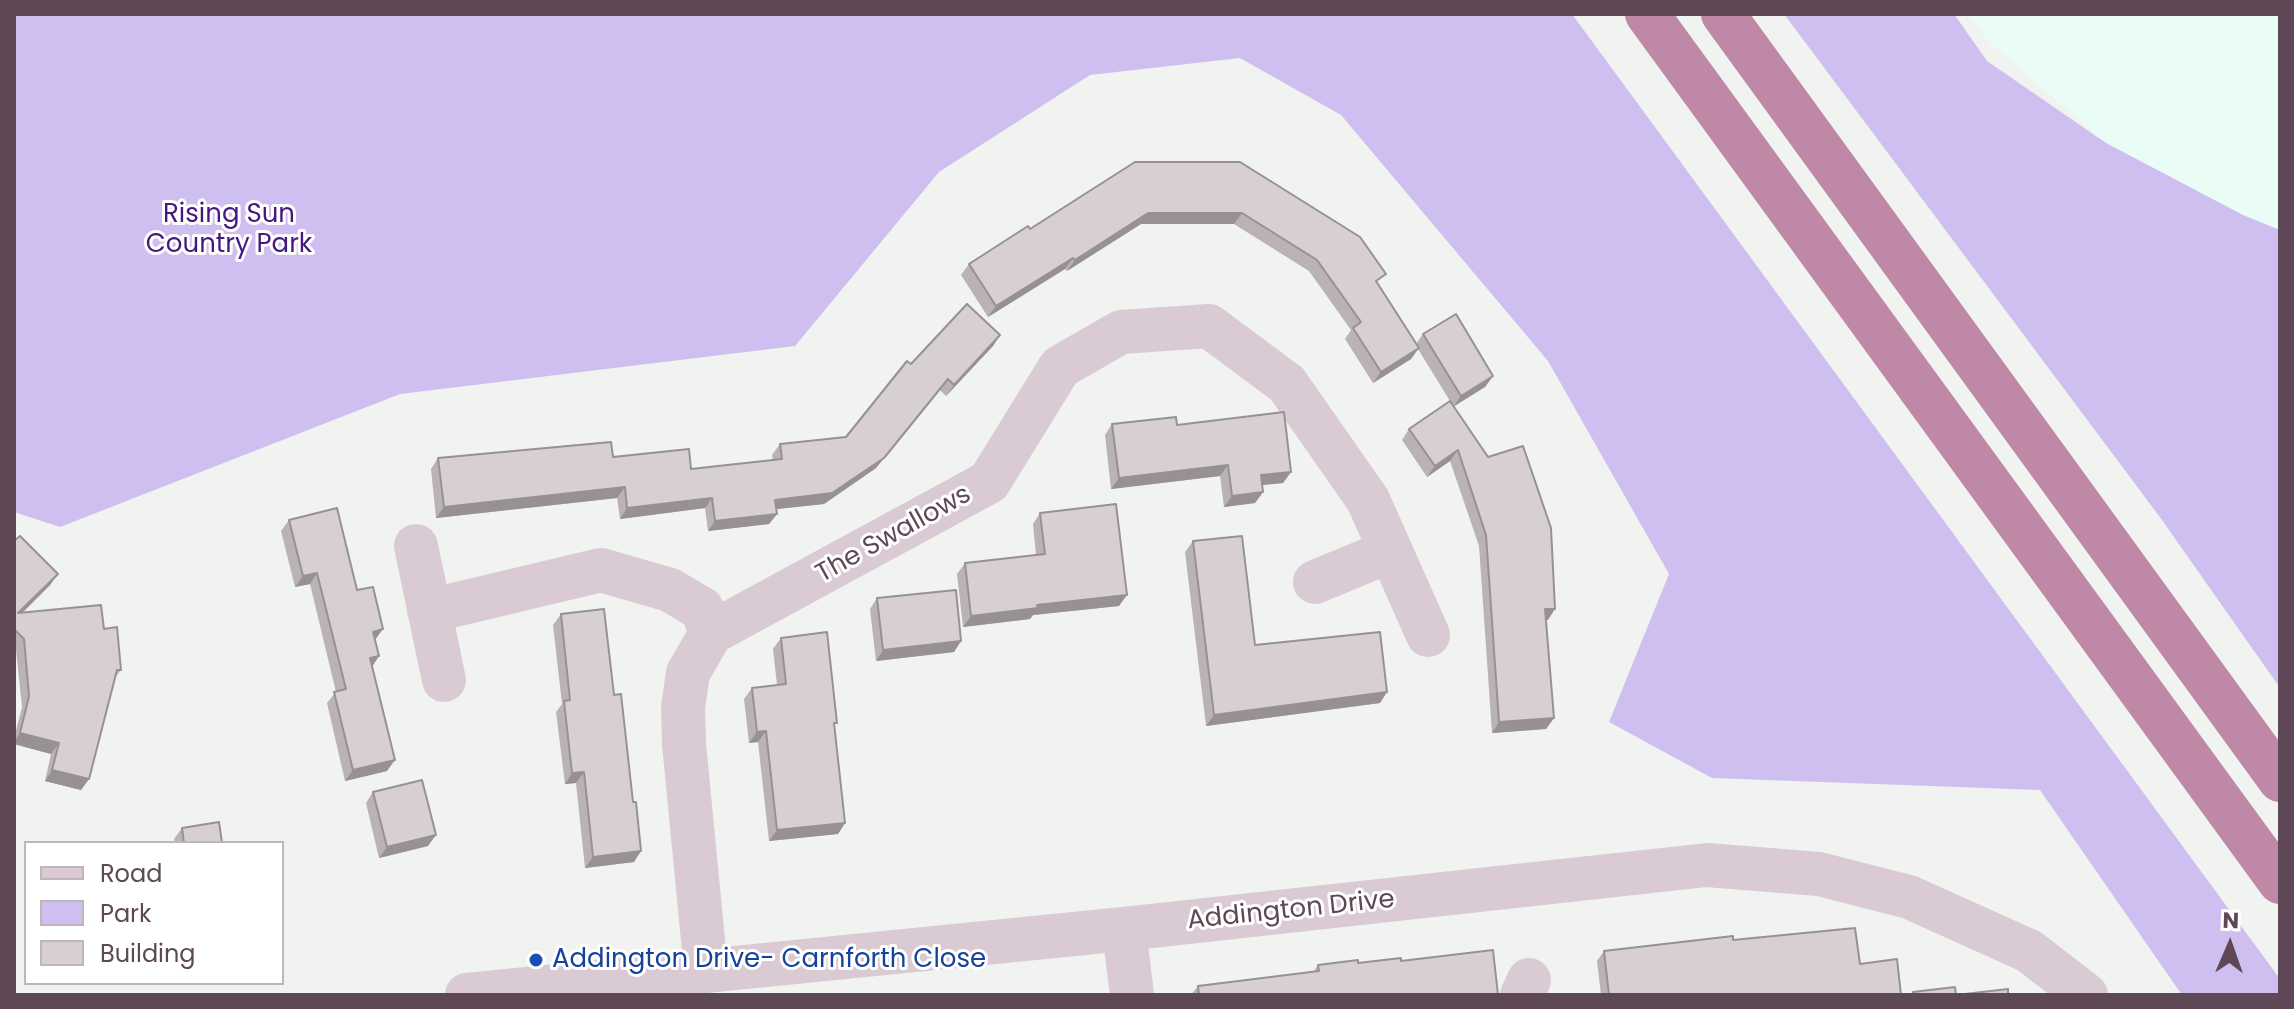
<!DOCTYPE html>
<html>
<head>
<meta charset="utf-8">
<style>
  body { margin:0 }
  #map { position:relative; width:2294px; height:1009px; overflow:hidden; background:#f0f3f0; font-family:Poppins,sans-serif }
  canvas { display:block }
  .frame { position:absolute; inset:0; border:16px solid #5e4855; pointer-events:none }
  .legend { position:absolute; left:24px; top:841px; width:260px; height:144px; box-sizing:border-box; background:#fff; border:2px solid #bfb6bb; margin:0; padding:10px 14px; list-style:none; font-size:24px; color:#5e4855 }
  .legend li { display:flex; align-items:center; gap:16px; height:40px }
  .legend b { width:40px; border:2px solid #bfb6bb }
  .north { position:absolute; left:2190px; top:905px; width:80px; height:80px; -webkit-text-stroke:6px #fff; paint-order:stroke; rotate:2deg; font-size:22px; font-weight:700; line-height:32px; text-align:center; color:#5e4855 }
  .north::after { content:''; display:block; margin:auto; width:28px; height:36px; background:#5e4855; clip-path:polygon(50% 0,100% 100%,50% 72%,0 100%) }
</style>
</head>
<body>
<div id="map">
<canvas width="2294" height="1009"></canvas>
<div class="frame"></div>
<ul class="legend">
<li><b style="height:10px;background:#dacad4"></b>Road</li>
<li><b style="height:22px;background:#cebff0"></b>Park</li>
<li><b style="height:22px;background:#d8cfd3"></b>Building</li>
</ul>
<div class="north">N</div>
</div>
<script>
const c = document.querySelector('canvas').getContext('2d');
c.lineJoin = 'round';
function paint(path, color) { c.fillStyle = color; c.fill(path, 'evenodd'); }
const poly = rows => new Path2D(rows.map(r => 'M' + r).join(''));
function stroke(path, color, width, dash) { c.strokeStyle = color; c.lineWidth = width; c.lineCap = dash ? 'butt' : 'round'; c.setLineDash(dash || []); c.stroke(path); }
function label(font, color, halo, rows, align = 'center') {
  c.font = font + ' Poppins,sans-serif'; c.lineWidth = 6; c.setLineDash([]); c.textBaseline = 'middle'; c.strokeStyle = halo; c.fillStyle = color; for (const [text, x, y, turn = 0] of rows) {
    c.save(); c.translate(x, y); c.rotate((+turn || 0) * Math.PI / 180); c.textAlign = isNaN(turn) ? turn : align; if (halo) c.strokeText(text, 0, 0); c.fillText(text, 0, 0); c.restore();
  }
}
paint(poly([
  [1968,14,2280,14,2280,230,2243,215,2106,143,1989,42]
]), '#eafcf6');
paint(poly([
  [14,14,1572,14,2280,979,2280,995,2182,995,2040,790,1712,778,1609,722,1669,574,1548,361,1341,115,1240,58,1090,75,939,172,795,346,400,394,60,527,14,512],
  [1784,14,1954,14,1987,61,2106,143,2243,215,2280,230,2280,688,2162,520]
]), '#cebff0');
stroke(poly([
  [416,546,444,680],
  [1315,582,1390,551],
  [429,611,601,570,670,590,702,609,711,633],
  [1124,929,1132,995],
  [706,971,684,744,683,707,688,673,711,633,989,482,1060,367,1121,332,1209,326,1287,384,1368,500,1428,635],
  [467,995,1124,929,1707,865,1819,874,1909,897,2029,951,2086,995],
  [1522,995,1529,980]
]), '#dacad4', 44);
stroke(poly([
  [1647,14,2280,882],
  [1723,14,2280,780]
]), '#bf88a7', 44);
paint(poly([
  [1240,162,1379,285,1416,344,1423,334,1493,376,1485,387,1453,406,1548,620,1546,620,1554,718,1546,729,1492,733,1479,546,1450,461,1427,477,1402,440,1409,429,1450,401,1418,349,1411,359,1373,383,1345,339,1351,330,1309,271,1234,224,1141,224,1067,271,1065,269,988,317,961,275,969,264,1030,229],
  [1000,335,993,346,946,396,940,390,876,468,824,504,776,509,777,514,769,524,708,531,705,508,620,519,617,498,436,518,431,469,438,458,613,457,691,469,773,460,772,455,780,444,846,437,911,364],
  [1112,424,1177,425,1291,472,1283,483,1262,485,1263,492,1255,503,1224,507,1220,476,1111,489,1105,435],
  [1040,513,1119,606,1033,615,1030,619,963,627,957,574,965,563,1036,555,1033,524],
  [289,520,357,590,375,640,372,667,387,771,345,781,327,703,336,692,310,584,295,587,281,531],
  [14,541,58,574,50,585,22,613,104,629,121,670,114,679,89,779,81,790,45,781,51,754,14,744,14,738,22,707,16,650,14,648],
  [1193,541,1255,645,1387,692,1380,703,1206,726,1185,552],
  [877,598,961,641,954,652,876,661,870,609],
  [561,614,634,862,585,868,576,783,565,784,556,712,562,704,553,625],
  [781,638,834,727,845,823,838,834,769,841,758,742,749,743,744,699,752,688,777,685,773,649],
  [373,792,428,846,379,858,366,803],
  [182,828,222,843,175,843,174,839],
  [1733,940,1860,964,1901,995,1601,995,1597,961,1604,951],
  [1401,961,1498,995,1191,995,1198,986,1313,972,1318,965]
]), '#bab2b5');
paint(poly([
  [1148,213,1242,213,1234,224,1141,224,1067,271,1075,260],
  [1073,258,1065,269,988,317,996,306],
  [1000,335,993,346,946,396,954,385],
  [1419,348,1411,359,1373,383,1381,372],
  [1493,376,1485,387,1453,407,1461,396],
  [948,379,876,468,824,504,768,510,775,500],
  [1458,450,1450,461,1427,477,1435,466],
  [1228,465,1220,476,1111,489,1119,478],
  [1291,472,1283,483,1253,486,1261,475],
  [625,487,617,498,436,518,444,507],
  [1263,492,1255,503,1224,507,1232,496],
  [712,498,705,508,620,519,627,508],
  [777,514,769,524,708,531,715,521],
  [317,573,310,584,295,587,303,576],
  [58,574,50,585,14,621,18,613],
  [1127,595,1119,606,1033,615,1030,619,963,627,971,616,1037,605],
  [1545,609,1555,609,1548,620,1537,620],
  [383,629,375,640,373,632],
  [961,641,954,652,876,661,883,650],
  [379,656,372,667,370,658],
  [1387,692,1380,703,1206,726,1214,715],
  [1554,718,1546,729,1492,733,1499,722],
  [766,731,758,742,749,743,757,732],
  [20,733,59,743,51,754,14,744,14,742],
  [395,760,387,771,345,781,353,770],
  [52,770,89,779,81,790,45,781],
  [584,772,576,783,565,784,572,773],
  [845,823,838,834,769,841,777,830],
  [436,835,428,846,379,858,387,847],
  [641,851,634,862,585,868,593,857]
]), '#979194');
const building = poly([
  [1135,162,1240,162,1360,237,1386,274,1376,281,1419,348,1381,372,1353,328,1361,322,1317,260,1242,213,1148,213,1075,260,1073,258,996,306,969,264,1028,226,1030,229,1135,162],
  [967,304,1000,335,954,385,948,379,884,458,832,493,775,500,777,514,715,521,712,498,627,508,625,487,444,507,438,458,611,442,613,457,689,449,691,469,782,459,780,444,846,437,907,361,911,364,967,304],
  [1456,314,1493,376,1461,396,1423,334,1456,314],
  [1450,401,1488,457,1523,446,1551,528,1555,609,1545,609,1554,718,1499,722,1486,535,1458,450,1435,466,1409,429,1450,401],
  [1284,412,1291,472,1261,475,1263,492,1232,496,1228,465,1119,478,1112,424,1176,417,1177,425,1284,412],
  [1116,504,1127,595,1037,605,1038,608,971,616,965,563,1045,554,1040,513,1116,504],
  [337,508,357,590,373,587,383,629,373,632,379,656,370,658,395,760,353,770,334,692,346,689,317,573,303,576,289,520,337,508],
  [20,536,58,574,18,613,101,605,104,629,117,627,121,670,117,670,89,779,52,770,59,743,20,733,29,696,24,639,14,629,14,541,20,536],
  [1242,536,1255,645,1380,632,1387,692,1214,715,1193,541,1242,536],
  [956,590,961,641,883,650,877,598,956,590],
  [604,609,614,695,621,694,633,802,636,802,641,851,593,857,584,772,572,773,564,701,570,700,561,614,604,609],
  [827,632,837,723,834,723,845,823,777,830,766,731,757,732,752,688,786,684,781,638,827,632],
  [422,780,436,835,387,847,373,792,422,780],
  [219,822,222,843,184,843,182,828,219,822],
  [1855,928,1860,964,1897,959,1901,995,1609,995,1604,951,1733,936,1733,940,1855,928],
  [1493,950,1498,995,1199,995,1198,986,1319,971,1318,965,1358,960,1358,963,1401,958,1401,961,1493,950],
  [1955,987,1956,995,2008,989,2008,995,1913,995,1913,992,1955,987]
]);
paint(building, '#d8cfd3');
stroke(building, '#979194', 2);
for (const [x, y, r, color] of [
  [536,960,8,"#1a4fb4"]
]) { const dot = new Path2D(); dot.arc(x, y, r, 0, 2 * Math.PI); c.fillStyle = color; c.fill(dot); stroke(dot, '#fff', 3); }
label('26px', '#441781', '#fff', [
  ["Rising Sun",229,215],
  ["Country Park",229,245]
]);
label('26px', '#5e4855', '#fff', [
  ["The Swallows",894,535,-29],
  ["Addington Drive",1291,911,-6]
]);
label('26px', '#164399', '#fff', [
  ["Addington Drive- Carnforth Close",552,960]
], 'left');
</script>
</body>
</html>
